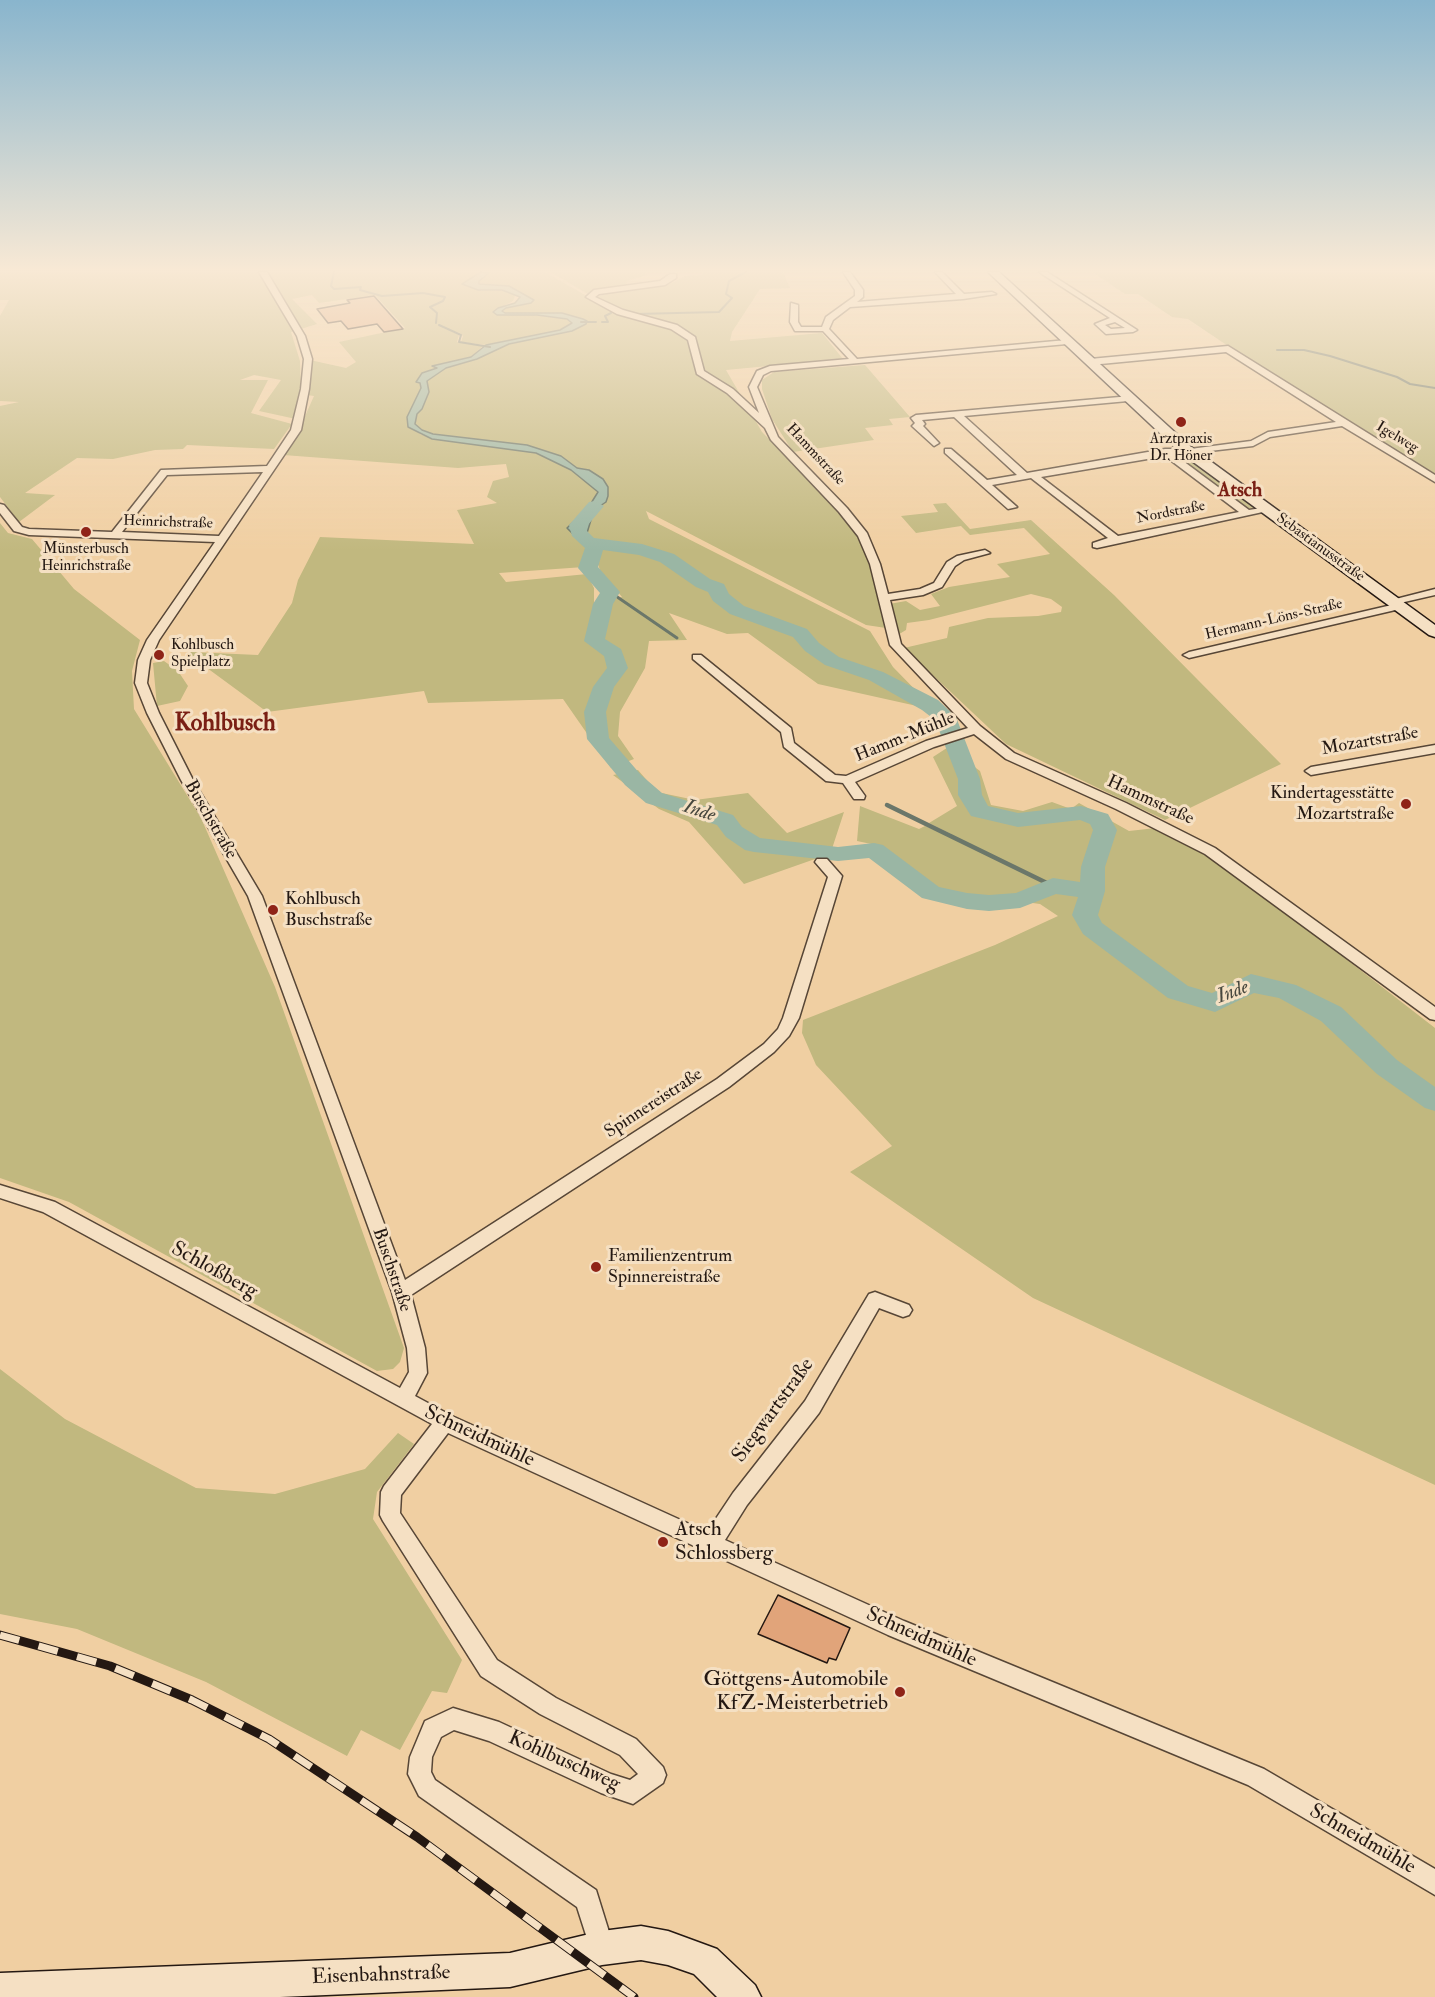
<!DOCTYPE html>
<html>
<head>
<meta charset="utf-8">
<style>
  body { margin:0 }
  canvas { display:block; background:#f0cfa2 }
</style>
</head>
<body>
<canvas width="1435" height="1997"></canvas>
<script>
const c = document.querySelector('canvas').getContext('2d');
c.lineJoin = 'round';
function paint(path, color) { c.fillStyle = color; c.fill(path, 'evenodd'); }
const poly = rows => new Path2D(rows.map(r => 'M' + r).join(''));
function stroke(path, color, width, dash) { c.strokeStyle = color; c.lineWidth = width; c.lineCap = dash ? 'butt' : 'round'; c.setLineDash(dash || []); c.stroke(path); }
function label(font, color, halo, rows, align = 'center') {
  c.font = font + ' "IM FELL Double Pica",serif'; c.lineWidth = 6; c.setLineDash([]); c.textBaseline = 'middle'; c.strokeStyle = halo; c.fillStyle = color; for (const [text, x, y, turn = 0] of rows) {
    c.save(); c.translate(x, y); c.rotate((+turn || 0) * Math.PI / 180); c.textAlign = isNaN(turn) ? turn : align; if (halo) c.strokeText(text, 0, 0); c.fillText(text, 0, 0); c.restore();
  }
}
paint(poly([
  [0,272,259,272,275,299,281,295,266,272,481,272,464,282,478,290,509,291,515,296,513,301,494,311,497,315,535,315,571,320,571,324,560,330,486,345,461,342,463,336,460,333,441,327,459,335,457,342,483,346,471,357,433,366,438,368,421,374,419,377,421,388,407,417,420,434,433,439,536,453,571,470,593,486,598,494,567,528,586,544,589,549,583,559,584,567,499,573,506,582,587,574,594,588,594,604,622,597,600,570,587,533,594,510,606,502,608,487,585,469,577,468,527,445,433,434,422,430,415,424,417,414,422,409,429,392,427,381,446,368,477,359,509,344,572,331,586,324,562,313,505,313,502,311,509,307,531,303,532,299,509,286,477,283,489,273,487,272,545,272,592,299,623,287,605,288,588,294,550,272,644,272,647,275,627,281,626,287,668,285,685,276,702,275,703,272,783,272,790,288,760,289,732,332,730,341,822,333,843,359,726,370,762,432,829,499,854,530,863,545,875,582,886,628,866,625,646,511,649,519,870,631,893,667,935,710,818,684,748,633,727,634,669,613,687,640,649,641,645,668,620,712,618,736,634,759,611,768,563,699,428,703,424,691,267,712,188,654,191,652,258,655,292,603,298,580,320,537,474,544,457,510,497,503,487,497,493,481,509,477,506,464,458,468,283,455,298,432,314,396,307,395,310,360,346,368,356,362,339,342,405,328,375,295,319,303,312,295,292,299,317,324,291,332,300,361,301,391,296,419,259,411,281,380,254,375,240,380,268,380,251,413,292,424,274,449,187,445,183,449,155,450,113,459,77,458,25,493,55,495,19,522,0,497,0,406,19,402,0,401,0,316,9,300,0,300],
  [1092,272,1435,272,1435,477,1274,377,1188,319,1172,317,1138,294,1125,294],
  [865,365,910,417,889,419,893,425,865,428,874,440,793,452,772,419,762,389,762,380,774,372],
  [1176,453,1188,456,1258,506,1247,509,1170,455],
  [946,503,970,529,1031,520,1114,595,1281,764,1165,820,1006,744,904,648,947,638,949,627,988,618,1038,616,1061,612,1062,607,1051,599,1031,594,929,620,907,623,906,630,896,636,889,604,906,601,920,610,940,606,931,594,949,587,1010,577,997,564,1050,554,1024,528,970,535,961,526,916,533,901,516,938,512,933,504],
  [0,523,8,533,32,539,74,589,140,640,132,671,134,709,201,818,275,987,404,1348,400,1362,393,1369,377,1371,69,1202,0,1178],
  [164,661,178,671,188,686,180,701,157,706,153,663],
  [959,740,972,765,980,771,991,805,1023,811,1052,802,1071,809,1079,803,1129,831,1156,828,1205,853,1248,883,1435,1028,1435,1485,1033,1298,850,1172,892,1146,816,1065,802,1033,803,1020,995,945,1058,916,1040,904,1025,902,1023,897,968,899,934,891,876,845,857,841,860,806,919,829,925,826,946,835,951,834,929,823,957,806,933,757],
  [638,770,657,792,695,800,748,793,787,833,844,812,828,861,815,859,744,884,689,822,659,809,613,775],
  [0,1369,65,1419,196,1488,275,1494,365,1469,398,1433,414,1444,377,1492,373,1519,462,1660,447,1693,432,1691,400,1750,361,1730,347,1756,206,1682,77,1629,0,1614]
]), '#c1b87f');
const water = poly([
  [481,272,489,273,479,281,479,284,509,286,534,300,531,303,506,308,502,311,505,313,562,313,583,319,587,321,586,324,572,331,509,344,477,359,446,368,427,381,429,392,422,409,417,414,415,424,422,430,433,434,527,445,561,456,577,468,589,470,603,479,608,487,608,496,606,502,594,510,587,533,576,537,567,528,588,508,598,492,571,470,536,453,432,439,408,427,407,417,421,388,420,383,416,382,422,373,437,368,432,366,471,357,486,345,560,330,572,323,567,319,537,315,497,315,493,312,498,308,515,303,520,297,502,290,478,290,462,284,481,272]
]);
paint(water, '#9ab6a4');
stroke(water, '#6b776a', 1.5);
stroke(poly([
  [334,272,331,286,334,289,361,287,360,290,382,296,423,293,445,297,443,301,430,307,437,313,436,323],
  [635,314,719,312,732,298,726,294,729,281,746,272],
  [581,322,596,322],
  [602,322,608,322,605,316,611,313],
  [439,325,461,335,459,342,490,347],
  [1277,350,1304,350,1330,356,1397,377,1410,384,1435,388]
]), '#6b776a', 2);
stroke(poly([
  [610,592,677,638]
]), '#6b776a', 3);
stroke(poly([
  [887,805,1053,886]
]), '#6b776a', 4.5);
paint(poly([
  [595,501,604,506,587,526,587,531,594,538,642,544,674,554,710,579,724,584,729,594,744,606,807,629,819,643,839,657,883,672,938,700,956,717,980,779,982,795,988,806,1018,813,1081,806,1108,814,1117,830,1105,867,1105,891,1098,915,1102,923,1188,986,1212,993,1251,974,1296,985,1341,1007,1397,1060,1435,1087,1435,1111,1425,1108,1377,1074,1321,1021,1279,998,1254,993,1215,1012,1168,998,1083,934,1072,915,1078,897,1056,894,1020,908,989,911,967,909,922,898,869,858,838,861,754,852,745,850,726,837,717,825,646,803,625,785,587,739,584,712,593,687,607,668,604,656,584,641,593,604,600,593,578,568,585,548,572,536,569,525,589,502,595,501],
  [603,550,639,555,660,562,696,587,708,592,713,601,730,614,793,637,805,651,825,665,869,680,922,710,935,720,958,779,958,795,971,816,1018,827,1080,820,1090,824,1093,830,1081,867,1080,882,1053,878,1016,893,989,895,967,893,939,887,883,845,874,843,838,847,760,838,742,827,733,815,662,793,641,775,609,738,606,712,614,687,628,668,621,649,605,639,613,604,620,592,598,567,603,550]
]), '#9ab6a4');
const building = poly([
  [374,296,403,329,384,332,377,324,348,329,341,321,328,323,317,309,350,303,347,300,374,296],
  [778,1595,850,1628,836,1660,829,1658,827,1663,758,1634,778,1595]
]);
paint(building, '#e1a47a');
stroke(building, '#241812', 1.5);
const street = poly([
  [259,272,267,272,305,336,312,359,309,389,301,430,159,640,150,660,147,683,159,713,193,780,262,896,405,1280,717,1079,764,1044,778,1029,783,1018,828,877,815,862,817,859,827,859,842,876,799,1018,789,1036,774,1052,729,1087,411,1295,425,1348,427,1373,415,1396,452,1416,707,1532,733,1493,805,1401,869,1294,875,1292,909,1305,912,1310,909,1315,903,1317,879,1308,819,1413,747,1505,725,1540,904,1621,1264,1769,1435,1869,1435,1895,1248,1785,888,1635,448,1433,401,1495,400,1513,497,1660,556,1698,636,1739,663,1767,666,1775,663,1783,633,1804,601,1793,489,1741,454,1730,441,1737,432,1757,431,1772,435,1780,596,1890,614,1948,611,1957,602,1960,593,1957,577,1907,419,1796,408,1774,410,1757,425,1721,453,1708,499,1722,611,1774,630,1780,638,1774,620,1755,540,1714,481,1676,383,1521,380,1515,381,1492,384,1486,432,1424,43,1212,0,1198,0,1185,55,1202,400,1388,409,1372,407,1348,392,1292,248,896,181,780,147,713,135,683,138,660,147,640,215,542,29,535,14,531,0,513,0,504,4,505,22,527,29,529,112,532,161,470,267,466,291,430,301,389,304,359,297,336,259,272],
  [263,472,219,536,122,532,167,475,263,472],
  [843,272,850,272,863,290,863,297,857,302,956,294,935,272,942,272,964,294,992,292,996,294,963,299,850,307,833,320,829,329,857,359,1067,340,1071,342,1067,344,771,371,763,375,757,387,778,437,847,508,867,533,880,564,888,594,920,589,934,583,947,562,957,556,985,550,990,553,964,560,955,566,942,587,923,595,890,600,901,644,980,726,1014,753,1126,803,1215,848,1435,1007,1435,1020,1430,1019,1205,854,1116,809,1006,759,974,734,934,747,855,782,865,796,864,799,854,799,843,783,826,781,784,747,781,732,693,659,693,655,701,655,791,728,794,743,835,775,846,776,926,741,968,728,890,645,870,564,858,536,839,512,771,440,765,428,727,393,697,374,688,340,671,329,617,314,586,297,594,290,660,281,670,274,676,274,676,278,665,285,599,294,595,297,623,310,677,325,695,337,704,371,733,389,759,413,749,387,757,371,770,366,849,359,823,331,795,331,790,322,791,303,798,305,798,322,801,327,822,327,826,317,855,296,855,290,843,272],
  [1039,272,1047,272,1137,330,1133,332,1106,334,1095,324,1110,318,1039,272],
  [1115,322,1125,328,1111,329,1105,325,1115,322],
  [1228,346,1435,475,1435,482,1342,426,1270,437,1253,446,1175,455,1249,510,1267,507,1272,510,1097,548,1093,547,1093,543,1108,538,1031,478,992,485,1017,507,1008,509,945,453,945,449,951,449,987,480,1017,475,954,417,922,420,925,424,923,426,939,443,934,446,912,426,915,423,911,418,916,415,1131,396,1131,400,1128,401,964,416,1027,473,1165,449,1190,449,1251,441,1268,432,1336,422,1226,352,1090,365,1086,362,1090,359,1228,346],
  [1165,456,1239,512,1118,536,1041,477,1165,456],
  [1435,589,1435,595,1400,603,1405,606,1404,608,1189,658,1183,655,1189,652,1396,604,1388,601,1435,589],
  [1435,745,1435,753,1311,775,1305,771,1311,767,1435,745]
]);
const secondary = poly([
  [988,272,999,272,1191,447,1435,625,1435,637,1429,635,1181,453,988,272],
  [641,1926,668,1931,717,1949,755,1985,761,1997,717,1997,694,1974,668,1965,641,1960,602,1965,510,1987,280,1997,0,1997,0,1973,510,1953,602,1931,641,1926]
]);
stroke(street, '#574636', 3);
stroke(secondary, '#241812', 3);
paint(street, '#f5e0c3');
paint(secondary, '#f5e0c3');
const rail = poly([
  [0,1635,110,1666,192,1700,269,1739,417,1837,634,1997]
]);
stroke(rail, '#241812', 9);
stroke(rail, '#f5e0c3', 7, [20]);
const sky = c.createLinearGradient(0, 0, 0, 551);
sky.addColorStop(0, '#89b5cd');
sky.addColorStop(0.49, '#f8e9d5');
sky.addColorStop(1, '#f8e9d500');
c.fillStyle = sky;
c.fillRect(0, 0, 1435, 551);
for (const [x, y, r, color] of [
  [1181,422,6,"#8f2418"],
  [86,532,6,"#8f2418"],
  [159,655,6,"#8f2418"],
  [1406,804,6,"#8f2418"],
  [273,910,6,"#8f2418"],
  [596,1267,6,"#8f2418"],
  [663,1542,6,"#8f2418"],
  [900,1692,6,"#8f2418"]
]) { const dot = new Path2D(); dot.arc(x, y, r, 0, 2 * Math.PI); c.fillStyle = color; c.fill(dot); stroke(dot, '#f5e0c3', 2); }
label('15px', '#241812', '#f5e0c3', [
  ["Igelweg",1397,438,31],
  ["Hammstraße",815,455,47],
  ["Nordstraße",1171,513,-11],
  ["Heinrichstraße",168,523,2],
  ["Sebastianusstraße",1320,548,36],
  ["Hermann-Löns-Straße",1274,620,-13]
]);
label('15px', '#241812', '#f5e0c3', [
  ["Arztpraxis",1181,440],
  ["Dr. Höner",1181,457],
  ["Münsterbusch",86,550],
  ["Heinrichstraße",86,567],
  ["Kohlbusch",171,646,"left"],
  ["Spielplatz",171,663,"left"]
]);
label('18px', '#241812', '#f5e0c3', [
  ["Hamm-Mühle",905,738,-22],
  ["Mozartstraße",1370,742,-10],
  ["Hammstraße",1150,801,25],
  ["Buschstraße",210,820,60],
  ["Spinnereistraße",654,1104,-33],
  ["Buschstraße",391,1270,71]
]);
label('18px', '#241812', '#f5e0c3', [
  ["Kindertagesstätte",1394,794,"right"],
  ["Mozartstraße",1394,815,"right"],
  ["Kohlbusch",285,900],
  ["Buschstraße",285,921],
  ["Familienzentrum",608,1257],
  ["Spinnereistraße",608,1278]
], 'left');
label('bold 20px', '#7a1f14', '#f5e0c3', [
  ["Atsch",1240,492]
]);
label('italic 20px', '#47473e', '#f5e0c3', [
  ["Inde",699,812,18],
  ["Inde",1233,993,-21]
]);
label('21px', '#241812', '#f5e0c3', [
  ["Schloßberg",214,1271,29],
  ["Siegwartstraße",774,1411,-54],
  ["Schneidmühle",479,1437,25],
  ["Schneidmühle",921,1638,24],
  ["Kohlbuschweg",564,1762,24],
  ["Schneidmühle",1362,1840,30],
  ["Eisenbahnstraße",381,1976,-2]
]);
label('21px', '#241812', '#f5e0c3', [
  ["Atsch",675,1530],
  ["Schlossberg",675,1554],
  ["Göttgens-Automobile",888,1680,"right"],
  ["KfZ-Meisterbetrieb",888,1704,"right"]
], 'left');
label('bold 24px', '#7a1f14', '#f5e0c3', [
  ["Kohlbusch",225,725]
]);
</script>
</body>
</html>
